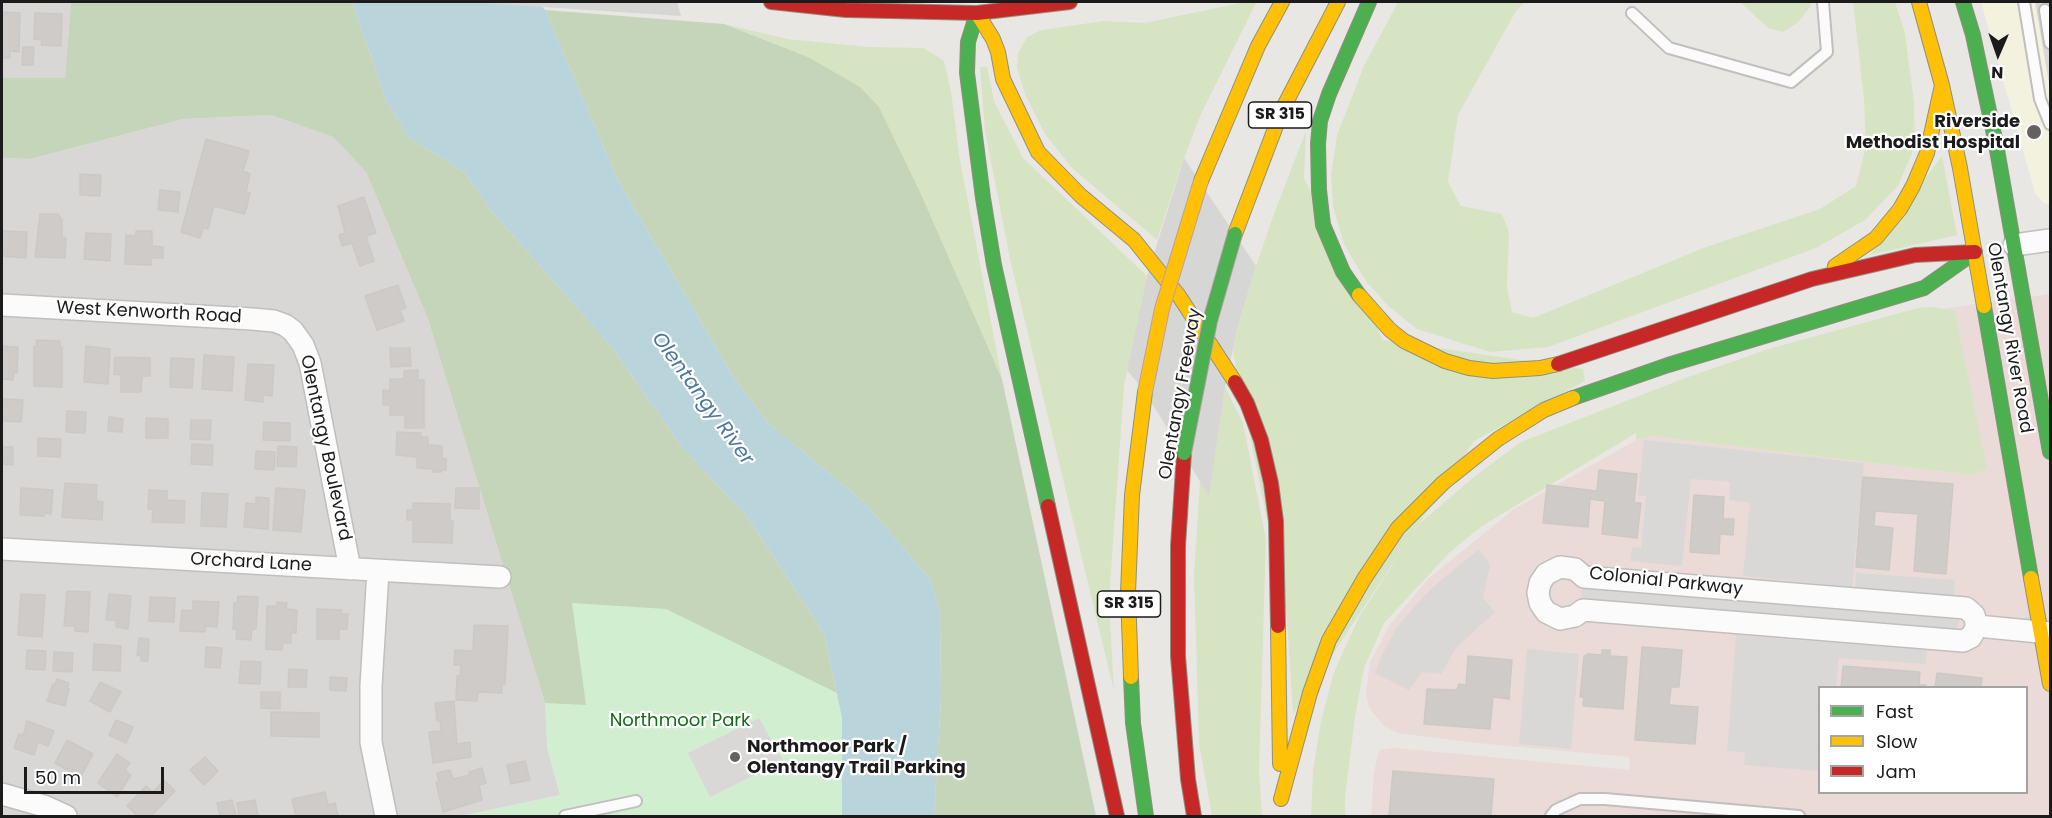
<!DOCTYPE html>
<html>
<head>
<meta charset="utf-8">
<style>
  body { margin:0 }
  #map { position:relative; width:2052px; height:818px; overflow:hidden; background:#e9e7e3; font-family:Poppins,sans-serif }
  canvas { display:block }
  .frame { position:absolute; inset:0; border:3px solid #1b1b1b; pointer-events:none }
  .legend { position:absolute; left:1818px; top:686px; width:210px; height:108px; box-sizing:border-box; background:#fff; border:2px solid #a4a4a4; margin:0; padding:8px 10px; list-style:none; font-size:18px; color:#1b1b1b }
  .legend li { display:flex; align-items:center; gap:12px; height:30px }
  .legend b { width:30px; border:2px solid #a4a4a4 }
  .north { position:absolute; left:1968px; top:24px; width:60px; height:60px; -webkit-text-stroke:4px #fff; paint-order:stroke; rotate:182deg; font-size:16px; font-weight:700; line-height:24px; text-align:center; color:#1b1b1b }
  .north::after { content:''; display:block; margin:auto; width:21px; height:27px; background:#1b1b1b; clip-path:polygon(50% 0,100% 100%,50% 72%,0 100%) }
  .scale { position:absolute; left:24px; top:767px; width:140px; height:27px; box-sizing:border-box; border:3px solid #1b1b1b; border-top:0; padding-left:8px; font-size:18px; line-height:21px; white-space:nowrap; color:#1b1b1b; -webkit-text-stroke:4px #fff; paint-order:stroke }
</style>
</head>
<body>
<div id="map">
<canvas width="2052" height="818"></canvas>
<div class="frame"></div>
<ul class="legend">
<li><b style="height:8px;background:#4caf50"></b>Fast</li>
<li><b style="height:8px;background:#ffc107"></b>Slow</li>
<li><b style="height:8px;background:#c62828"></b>Jam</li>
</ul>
<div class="north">N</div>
<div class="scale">50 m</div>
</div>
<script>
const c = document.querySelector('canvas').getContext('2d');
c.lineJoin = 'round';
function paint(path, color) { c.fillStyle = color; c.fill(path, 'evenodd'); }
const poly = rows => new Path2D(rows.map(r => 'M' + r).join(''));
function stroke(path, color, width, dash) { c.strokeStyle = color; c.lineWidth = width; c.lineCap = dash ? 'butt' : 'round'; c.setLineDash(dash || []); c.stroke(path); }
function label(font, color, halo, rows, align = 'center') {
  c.font = font + ' Poppins,sans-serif'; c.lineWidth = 4.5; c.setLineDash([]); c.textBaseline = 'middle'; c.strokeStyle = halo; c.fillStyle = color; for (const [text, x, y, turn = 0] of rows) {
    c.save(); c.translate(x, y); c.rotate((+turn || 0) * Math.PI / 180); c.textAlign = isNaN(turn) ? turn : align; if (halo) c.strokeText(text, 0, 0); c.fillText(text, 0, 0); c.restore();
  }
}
paint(poly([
  [2,2,71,2,65,79,2,78],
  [271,115,333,137,366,172,428,319,545,703,547,747,560,795,462,816,2,816,2,158,32,159,183,119]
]), '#d8d7d5');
paint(poly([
  [2050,294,2050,816,1371,816,1374,772,1379,750,1395,748,1630,770,1629,757,1477,743,1397,733,1384,726,1369,708,1366,693,1370,662,1391,623,1428,579,1514,509,1636,440,1652,436,1971,475,1986,469,1955,311,1940,309],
  [1820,688,2026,688,2026,792,1820,792]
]), '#eadbd9');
paint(poly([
  [1981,2,2050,2,2050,204,2045,204,2035,193]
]), '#f3f2de');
paint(poly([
  [1398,2,1525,2,1516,11,1458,115,1448,182,1461,206,1502,214,1509,232,1507,287,1512,312,1533,318,1706,247,1820,209,1856,186,1866,146,1864,99,1853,2,1895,2,1905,33,1914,103,1915,146,1898,186,1865,220,1816,248,1548,347,1490,352,1417,329,1387,305,1366,281,1344,244,1333,206,1331,175,1337,135,1364,66],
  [1740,2,1811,2,1811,6,1797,23,1783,32,1768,28],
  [1240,3,1256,3,1201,114,1180,169,1157,240,1072,168,1045,134,1025,94,1017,68,1018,53,1027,37,1041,30,1104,21,1145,23],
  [724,24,787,39,868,47,924,48,944,61,951,91,960,160,1002,379,921,194,879,107,808,57],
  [980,67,987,67,994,101,1023,158,1147,276,1124,386,1109,601,1114,691,1010,259,985,131],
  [1306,131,1304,178,1383,340,1583,369,1585,381,1474,441,1293,714,1287,620,1233,351,1238,325,1256,266,1275,211],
  [1942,156,1957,235,1870,255],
  [1932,307,1955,311,1987,469,1971,475,1652,436,1636,440,1636,433,1482,526,1449,553,1384,623,1364,668,1355,717,1345,797,1345,816,1311,816,1313,771,1321,721,1334,672,1359,617,1418,525,1475,476,1521,442,1685,378,1772,348,1918,308],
  [1225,387,1243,423,1266,540,1259,770,1262,816,1212,816,1199,743,1194,575,1200,481,1209,495]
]), '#d6e4c4');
paint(poly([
  [71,2,352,2,387,102,408,137,464,172,492,212,610,345,682,447,748,518,824,633,842,717,842,816,757,816,547,747,545,703,428,319,366,172,333,137,271,115,183,119,31,159,2,158,2,78,65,78],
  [545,10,724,24,808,57,860,87,879,107,921,194,1002,379,1096,816,934,816,941,699,940,613,931,580,863,501,769,424,734,378,618,180]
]), '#c5d5ba');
paint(poly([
  [572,603,666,609,837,693,842,718,842,816,462,816,560,795,547,747,545,703,586,705]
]), '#d2eed1');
paint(poly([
  [2035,2,2050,2,2050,94,2050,89],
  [1644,440,1864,463,1852,587,1743,576,1750,503,1729,500,1730,482,1691,479,1682,566,1630,561,1632,547,1641,548,1646,496,1638,495],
  [1479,549,1490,565,1483,598,1495,612,1456,648,1441,674,1422,672,1409,690,1375,673,1383,653,1396,629,1412,609,1432,588],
  [1856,573,1955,580,1954,597,1855,590],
  [1582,584,1959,614,1957,632,1581,602],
  [1736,635,1927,650,1926,664,1839,658,1836,687,1820,688,1819,771,1744,765,1745,752,1727,751],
  [1527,649,1579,654,1571,749,1519,744],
  [759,718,783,761,710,797,688,753]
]), '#d9d8d7');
paint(poly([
  [352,2,539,2,545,10,618,180,734,378,769,424,863,501,931,580,940,613,941,699,934,816,842,816,842,717,824,633,748,518,682,447,610,345,492,212,464,172,408,137,387,102]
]), '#b9d4da');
paint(poly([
  [466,2,677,2,681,16],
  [1184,158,1256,266,1238,325,1225,387,1209,496,1145,392,1127,370,1147,276]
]), '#d6d6d4');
const building = poly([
  [2,12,20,13,19,52,10,51,10,58,2,58,2,12],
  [35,13,62,14,61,46,41,45,42,40,34,39,35,13],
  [23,47,34,47,33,65,22,65,23,47],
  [206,139,249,151,243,171,250,174,246,192,250,193,245,214,214,206,208,229,203,228,200,238,181,232,206,139],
  [80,174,101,175,100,196,80,195,80,174],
  [160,190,180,192,178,212,158,210,160,190],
  [364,197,376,233,366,236,374,261,360,266,352,243,342,246,339,235,345,233,338,206,364,197],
  [40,214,58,214,62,220,62,237,66,238,65,258,35,257,40,214],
  [2,231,27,232,26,258,2,256,2,231],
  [136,231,152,231,152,246,163,247,163,258,151,258,151,265,125,264,126,235,136,236,136,231],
  [86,233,111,234,110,261,84,259,86,233],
  [398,285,406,308,400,310,404,321,377,330,365,296,398,285],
  [36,340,60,341,60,347,62,347,62,387,34,386,34,346,37,346,36,340],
  [2,346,18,347,17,373,14,373,13,380,2,379,2,346],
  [86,346,110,349,108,384,84,382,86,346],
  [390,348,410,348,411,366,391,367,390,348],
  [204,355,234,357,232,391,202,389,204,355],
  [115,357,150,358,150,376,142,376,141,392,121,392,121,375,114,374,115,357],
  [171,358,194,359,192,388,170,387,171,358],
  [248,364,274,365,272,396,263,395,263,402,245,400,248,364],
  [418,370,418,380,424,380,424,428,405,428,405,415,390,415,390,405,383,405,383,390,390,391,390,379,404,379,404,371,418,370],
  [3,399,23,400,21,422,2,421,3,399],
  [67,411,86,412,85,433,66,432,67,411],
  [109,417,123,419,122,432,108,431,109,417],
  [146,418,168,419,168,438,146,438,146,418],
  [191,420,211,420,210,440,190,439,191,420],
  [264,422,290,423,290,441,263,440,264,422],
  [397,432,421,433,421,437,428,437,428,445,442,446,442,458,446,459,446,470,442,470,441,472,433,472,433,469,417,468,417,457,396,455,397,432],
  [38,438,61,439,60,457,38,456,38,438],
  [192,444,213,445,212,465,191,464,192,444],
  [278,446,297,447,296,467,277,466,278,446],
  [2,447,13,447,13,465,2,464,2,447],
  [256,451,275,452,274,470,255,469,256,451],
  [1599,470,1637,474,1634,503,1641,503,1637,538,1602,534,1605,501,1590,499,1588,527,1543,523,1547,485,1597,491,1599,470],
  [1863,477,1953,484,1946,574,1914,571,1918,514,1875,511,1874,526,1893,528,1889,570,1856,567,1863,477],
  [65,483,97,485,96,501,103,502,102,520,62,517,65,483],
  [21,488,53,490,51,514,44,513,44,516,20,515,21,488],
  [276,488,305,490,301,532,273,530,276,488],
  [456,488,479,488,479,509,455,508,456,488],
  [149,490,167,491,167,500,185,501,184,523,152,522,153,509,148,509,149,490],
  [202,493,228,494,226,527,201,526,202,493],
  [1694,495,1724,497,1723,519,1734,519,1733,535,1720,534,1719,554,1690,552,1694,495],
  [256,497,269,498,268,529,244,527,246,503,256,504,256,497],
  [413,503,450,504,450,521,453,521,452,543,413,542,413,520,407,520,407,510,413,510,413,503],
  [67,591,90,592,88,632,75,631,75,626,64,626,67,591],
  [21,594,45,595,42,637,18,635,21,594],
  [109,594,131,596,128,629,116,627,116,620,106,620,109,594],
  [238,596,258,597,256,629,252,629,251,640,236,639,237,629,233,629,234,603,237,603,238,596],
  [150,597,175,598,174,622,149,621,150,597],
  [193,601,219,602,217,627,205,626,205,632,180,631,182,610,193,611,193,601],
  [277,602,287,603,286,609,297,610,296,633,291,633,291,643,283,643,282,650,266,649,267,606,277,606,277,602],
  [317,609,342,610,341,614,348,614,347,629,339,629,339,639,317,639,317,609],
  [474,625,508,626,505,684,502,684,502,693,478,692,477,701,456,700,457,676,460,676,461,665,454,665,455,650,473,651,474,625],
  [139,638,149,639,148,661,141,661,141,656,137,655,139,638],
  [94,644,121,646,120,671,93,670,94,644],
  [206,647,222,648,220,668,205,667,206,647],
  [1642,647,1682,650,1679,687,1671,687,1669,705,1698,707,1695,744,1635,740,1642,647],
  [27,650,46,651,45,670,26,669,27,650],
  [1602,650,1610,650,1610,656,1627,657,1623,709,1583,706,1584,697,1580,697,1584,656,1586,656,1587,654,1602,655,1602,650],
  [54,652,73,653,72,672,53,671,54,652],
  [1468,656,1512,660,1509,699,1493,697,1490,729,1424,724,1427,689,1457,690,1459,684,1466,685,1468,656],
  [241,661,261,662,260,684,239,683,241,661],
  [1843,666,1920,672,1919,685,1926,685,1925,688,1841,688,1843,666],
  [289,669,307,670,306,687,288,687,289,669],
  [1937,673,1982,678,1981,688,1935,688,1937,673],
  [330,677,347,678,346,691,330,690,330,677],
  [57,679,69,683,67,689,69,689,65,706,47,701,53,684,55,685,57,679],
  [100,682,121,692,110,712,90,701,100,682],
  [261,692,280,692,280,709,261,708,261,692],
  [454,701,457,744,470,742,471,757,433,763,429,732,441,731,440,721,437,721,435,703,454,701],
  [271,712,319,713,319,737,271,736,271,712],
  [116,720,133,727,126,743,109,735,116,720],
  [27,721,54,731,48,746,38,742,34,755,14,748,19,734,23,735,27,721],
  [67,740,93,754,77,784,67,779,71,772,55,763,67,740],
  [117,754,130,763,125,770,131,775,117,797,98,783,117,754],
  [205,757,218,771,204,785,190,770,205,757],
  [525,761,530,780,511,784,507,765,525,761],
  [482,768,486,783,479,785,482,800,443,812,436,782,439,781,437,773,450,770,453,779,470,775,469,772,482,768],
  [1393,771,1494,779,1491,816,1389,816,1393,771],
  [164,780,175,791,151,816,138,816,127,806,146,786,153,792,164,780],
  [325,792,328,805,335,803,338,816,296,816,292,799,325,792],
  [232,800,236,816,220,816,217,803,232,800],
  [255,800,258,816,239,816,237,803,255,800]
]);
paint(building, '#cecbc8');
stroke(building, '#ccc9c5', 1.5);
const lane = poly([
  [2024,2,2040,99,2050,124],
  [2045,10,2050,43],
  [1632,13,1669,48,1791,82,1827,52,1823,2],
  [565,816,636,801],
  [1551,816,1556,810,1580,799,1605,799,1799,816]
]);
const street = poly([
  [2014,245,2050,240],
  [2,305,252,319,274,321,285,325,293,331,303,345,310,363,350,569],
  [2,549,500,577],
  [1560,567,1575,569,1584,577,1966,608,1974,615,1977,626,1971,637,1963,641,1583,610,1575,616,1560,619,1546,612,1540,603,1538,593,1540,583,1546,574,1560,567],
  [378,571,371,686,371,742,386,816],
  [1977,626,2050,633],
  [2,794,44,806,66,816]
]);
const fast = poly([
  [1963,2,1973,35,1996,144,2050,452],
  [977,13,968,42,967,73,983,198,994,265,1048,506],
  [1359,295,1343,272,1323,225,1319,190,1318,144,1320,121,1329,94,1369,2],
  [1984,306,2031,578],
  [1573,398,1668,365,1924,288,1975,252],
  [1131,677,1133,723,1146,816]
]);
const slow = poly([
  [1919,2,1942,85,1960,168,1984,306],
  [977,13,993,39,998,52,1003,79,1038,152,1081,196,1134,240,1179,296,1235,382],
  [1201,181,1258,46,1282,2],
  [1235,234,1282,110,1338,2],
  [1835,266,1876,238,1900,209,1913,186,1927,153,1942,85],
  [1359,295,1390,330,1404,341,1445,361,1469,368,1493,371,1540,368,1558,364],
  [2031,578,2050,684],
  [1278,626,1280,764],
  [1131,677,1128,593,1132,495,1145,392],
  [1281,799,1310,693,1329,640,1364,579,1398,528,1443,483,1498,439,1544,410,1573,398]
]);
const jam = poly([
  [771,2,846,10,977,13,1070,2],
  [1558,364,1812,279,1915,255,1975,252],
  [1235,382,1247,403,1261,440,1271,483,1276,521,1278,626],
  [1184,453,1178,546,1178,656,1188,779,1194,816],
  [1048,506,1117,816]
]);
stroke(lane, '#c0bfbe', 14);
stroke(street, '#c0bfbe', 24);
stroke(fast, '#90907e', 16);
stroke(slow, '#90907e', 16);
stroke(jam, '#90907e', 16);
stroke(lane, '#fcfbfb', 10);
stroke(street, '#fcfbfb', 21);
stroke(fast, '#4caf50', 14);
stroke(slow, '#ffc107', 14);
stroke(jam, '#c62828', 14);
const fastBridge = poly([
  [1184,453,1210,321,1235,234]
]);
const slowBridge = poly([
  [1145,392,1162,309,1201,181]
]);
stroke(fastBridge, '#bb9ea6', 16, []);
stroke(slowBridge, '#bb9ea6', 16, []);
stroke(fastBridge, '#4caf50', 14);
stroke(slowBridge, '#ffc107', 14);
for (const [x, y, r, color] of [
  [2034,132,8,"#636261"],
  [735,757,6,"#636261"]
]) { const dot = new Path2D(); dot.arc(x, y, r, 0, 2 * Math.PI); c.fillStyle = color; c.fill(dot); stroke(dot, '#fff', 2); }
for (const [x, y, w] of [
  [1280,115,63],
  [1129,604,63]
]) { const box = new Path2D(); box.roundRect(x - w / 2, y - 13, w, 26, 4.5); c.fillStyle = '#fff'; c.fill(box); stroke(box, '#1b1b1b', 1.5); }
label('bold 16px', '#1b1b1b', null, [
  ["SR 315",1280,115],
  ["SR 315",1129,604]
]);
label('bold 18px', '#1b1b1b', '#fff', [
  ["Riverside",2020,122],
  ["Methodist Hospital",2020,143],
  ["Northmoor Park /",747,747,"left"],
  ["Olentangy Trail Parking",747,768,"left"]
], 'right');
label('18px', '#1b1b1b', '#fff', [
  ["West Kenworth Road",149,313,3],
  ["Olentangy River Road",2009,338,80],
  ["Olentangy Freeway",1181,394,-80],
  ["Olentangy Boulevard",325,448,78],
  ["Orchard Lane",251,563,3],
  ["Colonial Parkway",1666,582,6]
]);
label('18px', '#146d19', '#fff', [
  ["Northmoor Park",680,721]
]);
label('italic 20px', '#4e769a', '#fff', [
  ["Olentangy River",702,399,54]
]);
</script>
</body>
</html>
